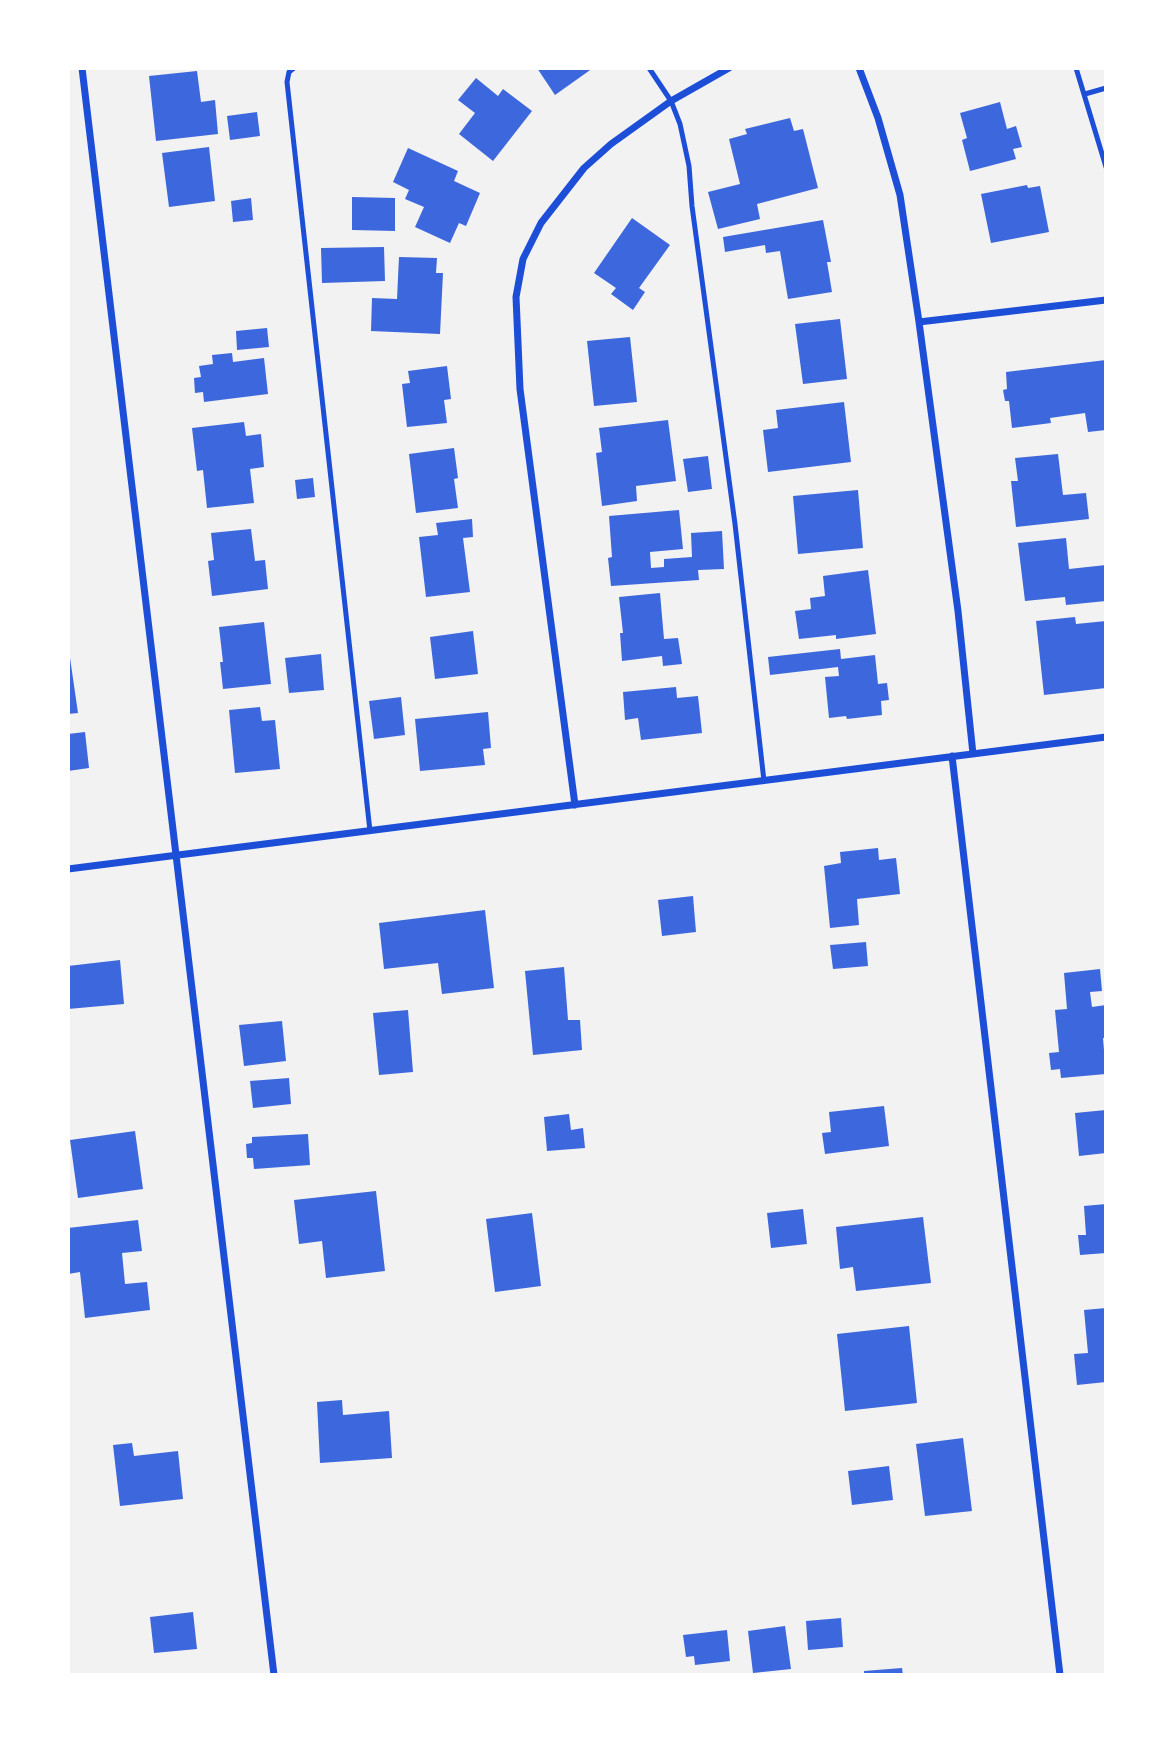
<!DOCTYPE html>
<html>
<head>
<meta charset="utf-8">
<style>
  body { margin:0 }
  #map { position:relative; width:1174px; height:1743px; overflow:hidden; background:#f2f2f2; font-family:"Titillium Web",sans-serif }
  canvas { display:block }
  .frame { position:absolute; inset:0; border:70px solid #fff; pointer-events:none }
</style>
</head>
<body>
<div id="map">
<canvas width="1174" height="1743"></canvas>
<div class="frame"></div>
</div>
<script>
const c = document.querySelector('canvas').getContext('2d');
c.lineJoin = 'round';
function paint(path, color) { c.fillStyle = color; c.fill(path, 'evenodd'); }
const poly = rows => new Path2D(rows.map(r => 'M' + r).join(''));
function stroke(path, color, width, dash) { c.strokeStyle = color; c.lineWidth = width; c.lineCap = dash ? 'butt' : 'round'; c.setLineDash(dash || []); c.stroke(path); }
paint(poly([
  [537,68,593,68,555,95],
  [197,71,201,102,215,100,218,134,156,141,149,76],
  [476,78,498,96,503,89,532,111,493,161,459,134,475,113,458,100],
  [1000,102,1007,129,1016,126,1022,147,1013,149,1016,159,970,171,962,140,967,138,960,113],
  [257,112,260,136,230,140,227,116],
  [790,118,794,131,803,129,818,188,757,204,760,219,718,229,708,192,740,184,729,139,747,134,745,129],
  [209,147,215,201,169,207,162,153],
  [408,148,458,171,454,181,480,193,466,226,459,223,450,243,415,227,424,207,405,199,409,190,393,182],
  [1027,185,1028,188,1040,186,1049,232,991,243,981,194],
  [352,197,395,198,395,231,352,230],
  [251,198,253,220,233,222,231,201],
  [632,218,670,245,639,288,645,292,633,310,611,294,616,288,594,273],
  [823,220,831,262,827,262,832,292,788,299,780,251,766,253,765,245,725,252,723,237],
  [384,247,385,281,322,283,321,248],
  [399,257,437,258,436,273,443,273,440,334,371,331,372,298,397,299],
  [840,319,847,379,803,384,795,324],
  [267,328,269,347,237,350,236,331],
  [630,337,637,402,594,406,587,341],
  [232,353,233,362,264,358,268,394,204,402,203,392,195,393,194,378,201,377,199,366,213,364,212,355],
  [1106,360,1106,430,1088,432,1085,413,1050,418,1051,423,1012,428,1009,401,1005,401,1003,390,1007,389,1006,372],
  [447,366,451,399,444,400,447,423,407,427,402,384,410,383,408,371],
  [844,402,851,462,768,472,763,430,778,428,776,410],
  [668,420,676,481,636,486,637,501,602,506,596,453,602,452,599,428],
  [244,422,246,436,261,434,264,467,250,469,254,503,207,508,203,470,197,471,192,428],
  [454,448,458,478,454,479,458,508,416,513,409,454],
  [1058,454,1063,495,1086,493,1089,519,1016,527,1011,481,1018,481,1015,458],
  [708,456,712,489,688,492,683,459],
  [313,478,315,497,297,499,295,480],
  [858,490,863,548,798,554,793,496],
  [679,510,683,549,650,552,651,568,664,567,664,559,692,557,691,533,722,531,724,569,698,570,699,580,611,586,608,558,612,557,609,516],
  [472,519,473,537,463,538,470,592,426,597,419,537,438,535,436,523],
  [251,529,255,561,265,560,268,589,212,596,208,561,214,560,211,533],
  [1066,538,1069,569,1106,565,1106,601,1066,605,1065,597,1025,601,1018,543],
  [868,570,876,634,836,639,836,635,799,639,795,611,811,609,810,598,825,596,823,576],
  [660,593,664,639,678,638,682,664,663,666,662,656,622,661,620,633,623,633,619,597],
  [1075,617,1076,624,1106,621,1106,688,1044,695,1036,621],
  [264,622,271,684,223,689,220,662,223,662,219,627],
  [473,631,478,674,435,679,430,637],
  [68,644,78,713,68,714],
  [840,649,841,659,875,655,878,684,887,683,889,700,881,701,882,715,847,719,846,716,829,718,825,677,839,676,838,667,770,675,768,657],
  [321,654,324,690,289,693,285,658],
  [676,687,677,698,698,696,702,733,641,740,638,718,625,720,623,692],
  [401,697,405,735,374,739,369,701],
  [260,707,262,721,275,720,280,769,235,773,229,710],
  [488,712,491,748,483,749,485,765,420,771,415,719],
  [85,732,89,768,68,771,68,734],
  [878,848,879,860,896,858,900,894,857,899,859,925,830,928,824,866,841,863,840,852],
  [693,896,696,932,662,936,658,900],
  [485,910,494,988,442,994,438,963,384,969,379,923],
  [866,942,868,966,833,969,830,945],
  [120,960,124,1004,68,1009,68,966],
  [564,967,568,1020,580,1020,582,1050,533,1055,525,971],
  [1100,969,1102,991,1090,992,1092,1007,1106,1005,1106,1038,1103,1038,1106,1074,1061,1078,1060,1069,1051,1070,1049,1053,1059,1052,1055,1010,1067,1009,1064,973],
  [408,1010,413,1072,379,1075,373,1013],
  [282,1021,286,1061,244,1066,239,1025],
  [289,1078,291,1104,253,1108,250,1081],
  [884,1106,889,1146,825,1154,822,1133,831,1132,829,1112],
  [1106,1110,1106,1153,1079,1156,1075,1113],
  [569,1114,571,1130,583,1128,585,1148,547,1151,544,1117],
  [135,1131,143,1189,78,1198,70,1140],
  [308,1134,310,1165,254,1169,253,1158,247,1158,246,1144,252,1143,252,1137],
  [376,1191,385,1271,326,1278,322,1241,299,1244,294,1200],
  [1106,1204,1106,1253,1080,1255,1078,1235,1086,1235,1084,1206],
  [803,1209,807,1244,771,1248,767,1213],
  [532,1213,541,1286,495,1292,486,1219],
  [923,1217,931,1283,856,1291,853,1267,840,1269,836,1227],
  [138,1220,142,1251,122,1253,125,1284,147,1282,150,1310,85,1318,80,1272,68,1274,68,1228],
  [1106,1308,1106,1382,1077,1385,1074,1354,1088,1353,1084,1310],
  [909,1326,917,1403,845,1411,837,1334],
  [342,1400,343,1415,389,1411,392,1458,320,1463,317,1402],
  [963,1438,972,1511,925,1516,916,1444],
  [132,1443,134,1456,178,1451,183,1499,120,1506,113,1445],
  [889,1466,893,1500,852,1505,848,1471],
  [193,1612,197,1649,154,1653,150,1617],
  [841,1618,843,1647,808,1650,806,1621],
  [785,1626,791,1669,753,1673,748,1631],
  [727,1630,730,1661,695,1665,694,1656,686,1657,683,1635],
  [902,1668,903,1675,864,1675,864,1671]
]), '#3d67dc');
stroke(poly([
  [294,68,289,72,287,82,370,831],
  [649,68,671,101,680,124,689,166,692,206,735,524,764,781],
  [1076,68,1106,167],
  [1085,94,1106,88]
]), '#1d4ed8', 5);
stroke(poly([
  [82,68,274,1675],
  [859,68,878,118,900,195,919,322,958,611,973,754],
  [919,322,1106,300],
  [952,756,1060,1675],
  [575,805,520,389,516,297,523,259,541,223,584,168,611,144,671,101,729,68],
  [68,869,1106,737]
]), '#1d4ed8', 7);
</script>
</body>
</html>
